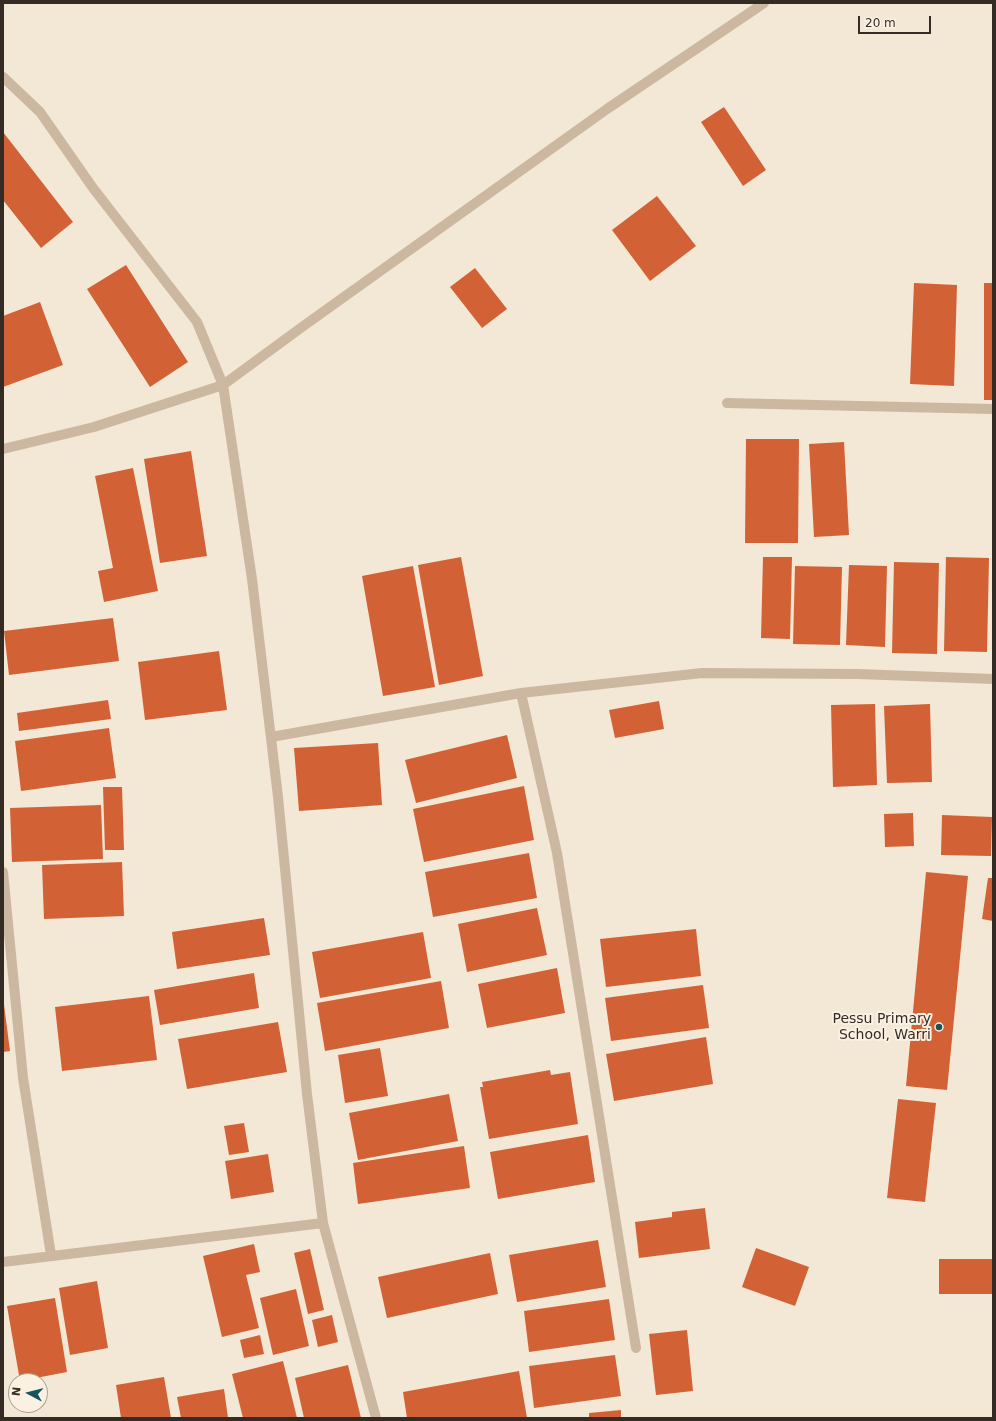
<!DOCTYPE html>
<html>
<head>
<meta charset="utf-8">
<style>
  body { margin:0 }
  #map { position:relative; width:996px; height:1421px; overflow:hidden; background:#f3e7d6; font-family:"DejaVu Sans",sans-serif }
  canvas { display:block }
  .frame { position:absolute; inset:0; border:4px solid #352b25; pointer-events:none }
  .north { position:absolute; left:8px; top:1373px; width:40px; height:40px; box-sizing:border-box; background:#fbf1e2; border:1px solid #aca296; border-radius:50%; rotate:277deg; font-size:11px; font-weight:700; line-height:16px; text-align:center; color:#352b25 }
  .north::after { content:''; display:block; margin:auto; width:14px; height:18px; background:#16535b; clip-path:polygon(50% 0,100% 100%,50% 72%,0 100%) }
  .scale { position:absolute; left:858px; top:16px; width:73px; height:18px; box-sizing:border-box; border:2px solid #352b25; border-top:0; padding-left:5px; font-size:12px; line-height:14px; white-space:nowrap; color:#352b25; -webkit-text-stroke:3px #fbf1e2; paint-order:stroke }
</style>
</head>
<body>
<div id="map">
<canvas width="996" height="1421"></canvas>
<div class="frame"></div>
<div class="north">N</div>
<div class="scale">20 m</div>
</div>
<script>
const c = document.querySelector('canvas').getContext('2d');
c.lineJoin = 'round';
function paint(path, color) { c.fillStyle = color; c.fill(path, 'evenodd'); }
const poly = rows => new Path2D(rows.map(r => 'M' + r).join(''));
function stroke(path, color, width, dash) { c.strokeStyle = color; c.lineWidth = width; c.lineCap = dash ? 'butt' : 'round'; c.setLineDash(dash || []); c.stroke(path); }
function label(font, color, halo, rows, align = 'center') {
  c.font = font + ' "DejaVu Sans",sans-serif'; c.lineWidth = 4; c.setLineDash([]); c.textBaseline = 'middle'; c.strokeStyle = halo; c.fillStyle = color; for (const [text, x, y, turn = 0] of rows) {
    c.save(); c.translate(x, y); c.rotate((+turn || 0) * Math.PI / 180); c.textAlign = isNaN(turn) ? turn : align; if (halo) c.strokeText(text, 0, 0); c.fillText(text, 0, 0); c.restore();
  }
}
paint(poly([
  [724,107,766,170,743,186,701,122],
  [3,132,73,222,41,248,3,200],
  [657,196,696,246,650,281,612,230],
  [126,265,188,362,150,387,87,289],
  [475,268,507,309,482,328,450,287],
  [914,283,957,285,954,386,910,384],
  [984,283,993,283,993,400,984,400],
  [40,302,63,365,3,387,3,316],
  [746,439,799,439,798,543,745,543],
  [844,442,849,535,814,537,809,444],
  [191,451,207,556,160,563,144,459],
  [133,468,158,591,104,602,98,571,113,568,95,476],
  [461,557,483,676,439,685,418,565],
  [763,557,792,557,790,639,761,638],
  [946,557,989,558,987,652,944,651],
  [894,562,939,563,937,654,892,653],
  [849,565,887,566,885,647,846,645],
  [413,566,435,687,383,696,362,576],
  [795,566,842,567,840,645,793,644],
  [113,618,119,661,9,675,4,631],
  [219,651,227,710,145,720,138,662],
  [108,700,111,719,19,731,17,713],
  [659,701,664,729,615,738,609,710],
  [875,704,877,785,833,787,831,705],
  [930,704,932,782,887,783,884,706],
  [109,728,116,778,21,791,15,741],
  [507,735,517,778,416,803,405,760],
  [378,743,382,805,299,811,294,748],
  [524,786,534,840,424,862,413,809],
  [103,787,122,787,124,850,105,850],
  [101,805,103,859,12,862,10,808],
  [913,813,914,846,885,847,884,814],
  [942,815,992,817,991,856,941,855],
  [529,853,537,898,433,917,425,872],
  [122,862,124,916,44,919,42,865],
  [926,872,968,876,947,1090,906,1086],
  [988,878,993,878,993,921,982,919],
  [537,908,547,955,467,972,458,924],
  [264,918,270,955,177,969,172,932],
  [696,929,701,976,606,987,600,939],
  [423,932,431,978,320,998,312,952],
  [557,968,565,1013,487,1028,478,984],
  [254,973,259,1008,160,1025,154,990],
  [441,981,449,1028,325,1051,317,1003],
  [703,985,709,1028,611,1041,605,998],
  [149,996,157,1060,62,1071,55,1007],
  [3,997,10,1051,3,1052],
  [278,1022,287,1072,187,1089,178,1039],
  [706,1037,713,1084,614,1101,606,1054],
  [380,1048,388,1096,345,1103,338,1055],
  [550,1070,551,1075,570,1072,578,1124,489,1139,480,1087,483,1087,482,1082],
  [449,1094,458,1141,358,1160,349,1113],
  [898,1099,936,1103,925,1202,887,1198],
  [244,1123,249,1152,229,1155,224,1126],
  [588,1135,595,1182,498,1199,490,1152],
  [464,1146,470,1188,358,1204,353,1163],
  [268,1154,274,1192,231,1199,225,1161],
  [705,1208,710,1249,639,1258,635,1222,672,1217,672,1212],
  [598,1240,606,1287,517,1302,509,1255],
  [254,1244,260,1272,246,1275,259,1328,222,1337,203,1256],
  [756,1248,809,1267,795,1306,742,1287],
  [310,1249,324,1310,308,1314,294,1253],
  [490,1253,498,1294,387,1318,378,1277],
  [939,1259,993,1259,993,1294,939,1294],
  [97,1281,108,1348,70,1355,59,1288],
  [296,1289,309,1346,273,1355,260,1298],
  [55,1298,67,1372,20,1381,7,1306],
  [609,1299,615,1340,529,1352,524,1311],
  [332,1315,338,1342,318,1347,312,1320],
  [687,1330,693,1391,656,1395,649,1334],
  [260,1335,264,1354,244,1358,240,1340],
  [615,1355,621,1396,534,1408,529,1366],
  [283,1361,297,1418,243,1418,232,1374],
  [348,1365,361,1418,304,1418,295,1378],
  [519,1371,527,1418,407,1418,403,1392],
  [164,1377,171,1418,121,1418,116,1385],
  [224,1389,228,1418,181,1418,177,1397],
  [621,1410,621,1418,589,1418,589,1413]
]), '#d26235');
stroke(poly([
  [3,77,40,112,93,188,197,322,223,385,252,579,278,797,307,1094,323,1223,376,1418],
  [727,403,993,409],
  [3,449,94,427,223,385,302,327,607,109,764,3],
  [521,693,557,853,636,1348],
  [271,737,521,693,702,673,858,674,993,679],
  [3,872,23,1078,51,1255],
  [3,1262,323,1223]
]), '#ccb7a1', 10);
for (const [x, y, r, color] of [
  [939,1027,4,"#16535b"]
]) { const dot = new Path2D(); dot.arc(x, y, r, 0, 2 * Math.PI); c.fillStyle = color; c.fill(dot); stroke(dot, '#fbf1e2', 1.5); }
label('14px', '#352b25', '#fbf1e2', [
  ["Pessu Primary",931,1019],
  ["School, Warri",931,1035]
], 'right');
</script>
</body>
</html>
